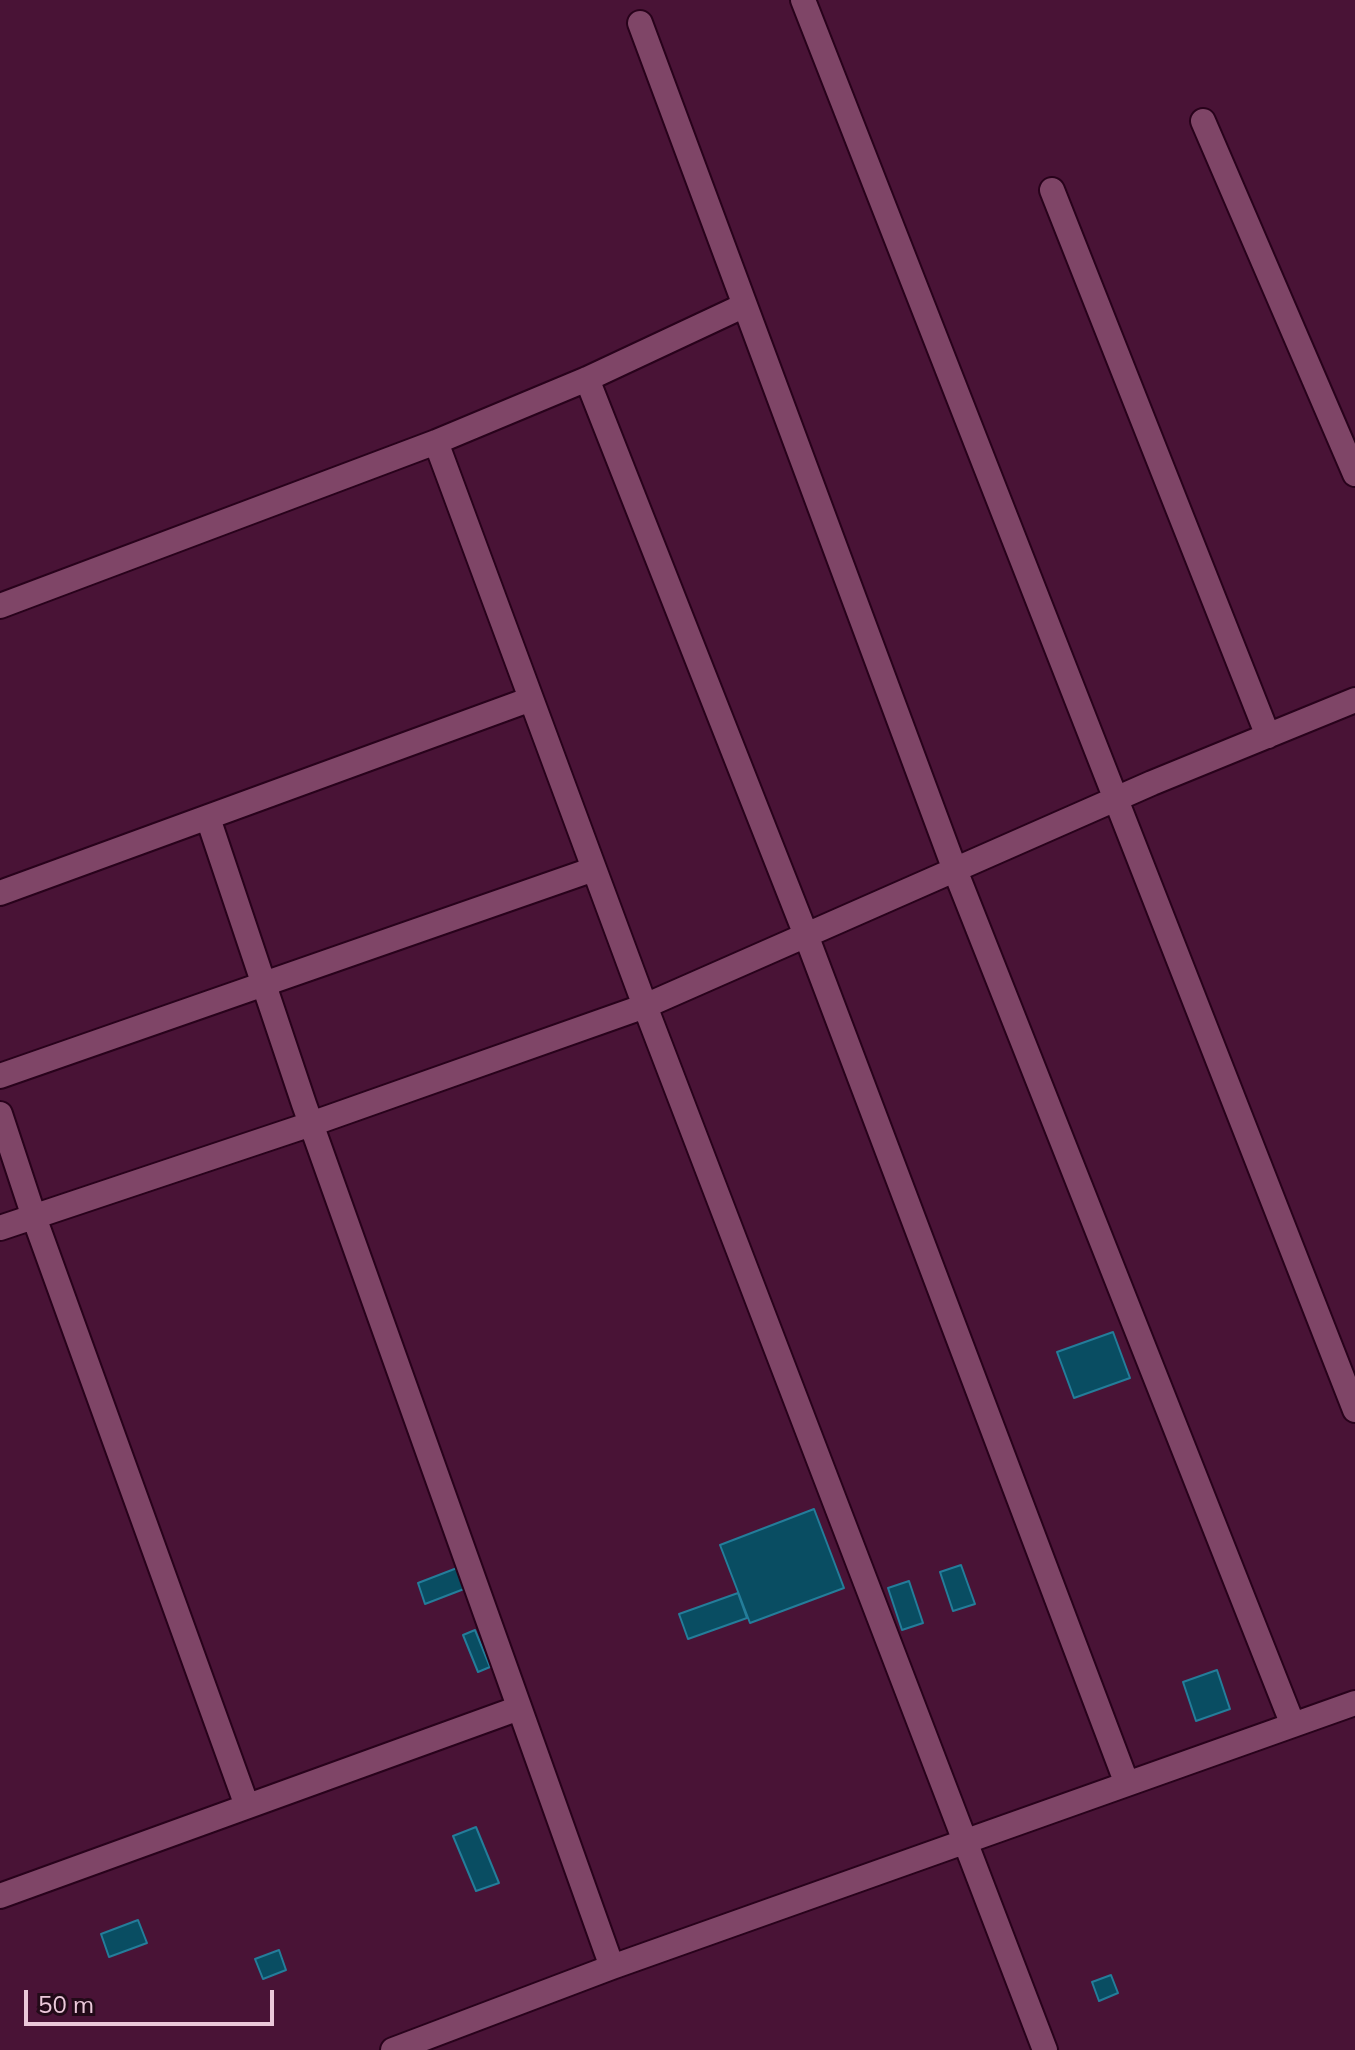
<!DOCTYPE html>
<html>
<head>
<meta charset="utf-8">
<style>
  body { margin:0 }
  #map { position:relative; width:1355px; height:2050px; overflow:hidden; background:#491336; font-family:Mulish,sans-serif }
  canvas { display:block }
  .scale { position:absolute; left:24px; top:1990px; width:250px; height:36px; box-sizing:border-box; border:4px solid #ebc8da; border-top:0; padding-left:10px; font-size:24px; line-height:28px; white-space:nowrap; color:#ebc8da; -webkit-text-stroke:6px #220a18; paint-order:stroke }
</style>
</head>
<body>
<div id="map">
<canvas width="1355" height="2050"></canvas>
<div class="scale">50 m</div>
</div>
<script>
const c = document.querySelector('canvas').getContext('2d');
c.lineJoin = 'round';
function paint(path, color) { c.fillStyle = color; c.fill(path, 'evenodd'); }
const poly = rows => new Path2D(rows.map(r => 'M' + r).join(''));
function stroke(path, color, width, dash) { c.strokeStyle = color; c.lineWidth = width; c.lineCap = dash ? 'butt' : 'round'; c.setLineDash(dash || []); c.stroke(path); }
const building = poly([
  [1113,1332,1130,1378,1074,1398,1057,1352,1113,1332],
  [814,1509,844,1588,750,1623,720,1545,814,1509],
  [961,1565,975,1604,953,1611,940,1572,961,1565],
  [457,1568,464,1589,425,1604,418,1583,457,1568],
  [909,1581,923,1623,902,1630,888,1588,909,1581],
  [738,1593,747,1618,688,1639,679,1614,738,1593],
  [475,1630,490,1667,478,1672,463,1635,475,1630],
  [1217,1670,1230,1709,1196,1721,1183,1682,1217,1670],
  [476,1827,499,1883,476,1891,453,1836,476,1827],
  [138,1920,147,1943,109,1957,101,1934,138,1920],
  [279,1950,286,1970,263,1979,255,1959,279,1950],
  [1111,1975,1118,1993,1099,2001,1092,1982,1111,1975]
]);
paint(building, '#094d62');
stroke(building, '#247d9a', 2);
const street = poly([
  [803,0,1355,1410],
  [640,23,955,870,1293,1725],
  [1203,121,1355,474],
  [1052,190,1268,736],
  [587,379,806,935,1127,1784],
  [436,442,645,1006,1045,2050],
  [0,606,436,442,587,379,745,305],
  [208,818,304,1104,612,1967],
  [0,893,531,699],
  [0,1076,594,869],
  [0,1114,34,1217,247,1806],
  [0,1228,311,1124,645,1006,1152,783,1355,700],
  [0,1896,519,1708],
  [393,2050,612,1967,1355,1703]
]);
stroke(street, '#28021b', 28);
stroke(street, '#7f4567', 24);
</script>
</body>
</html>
